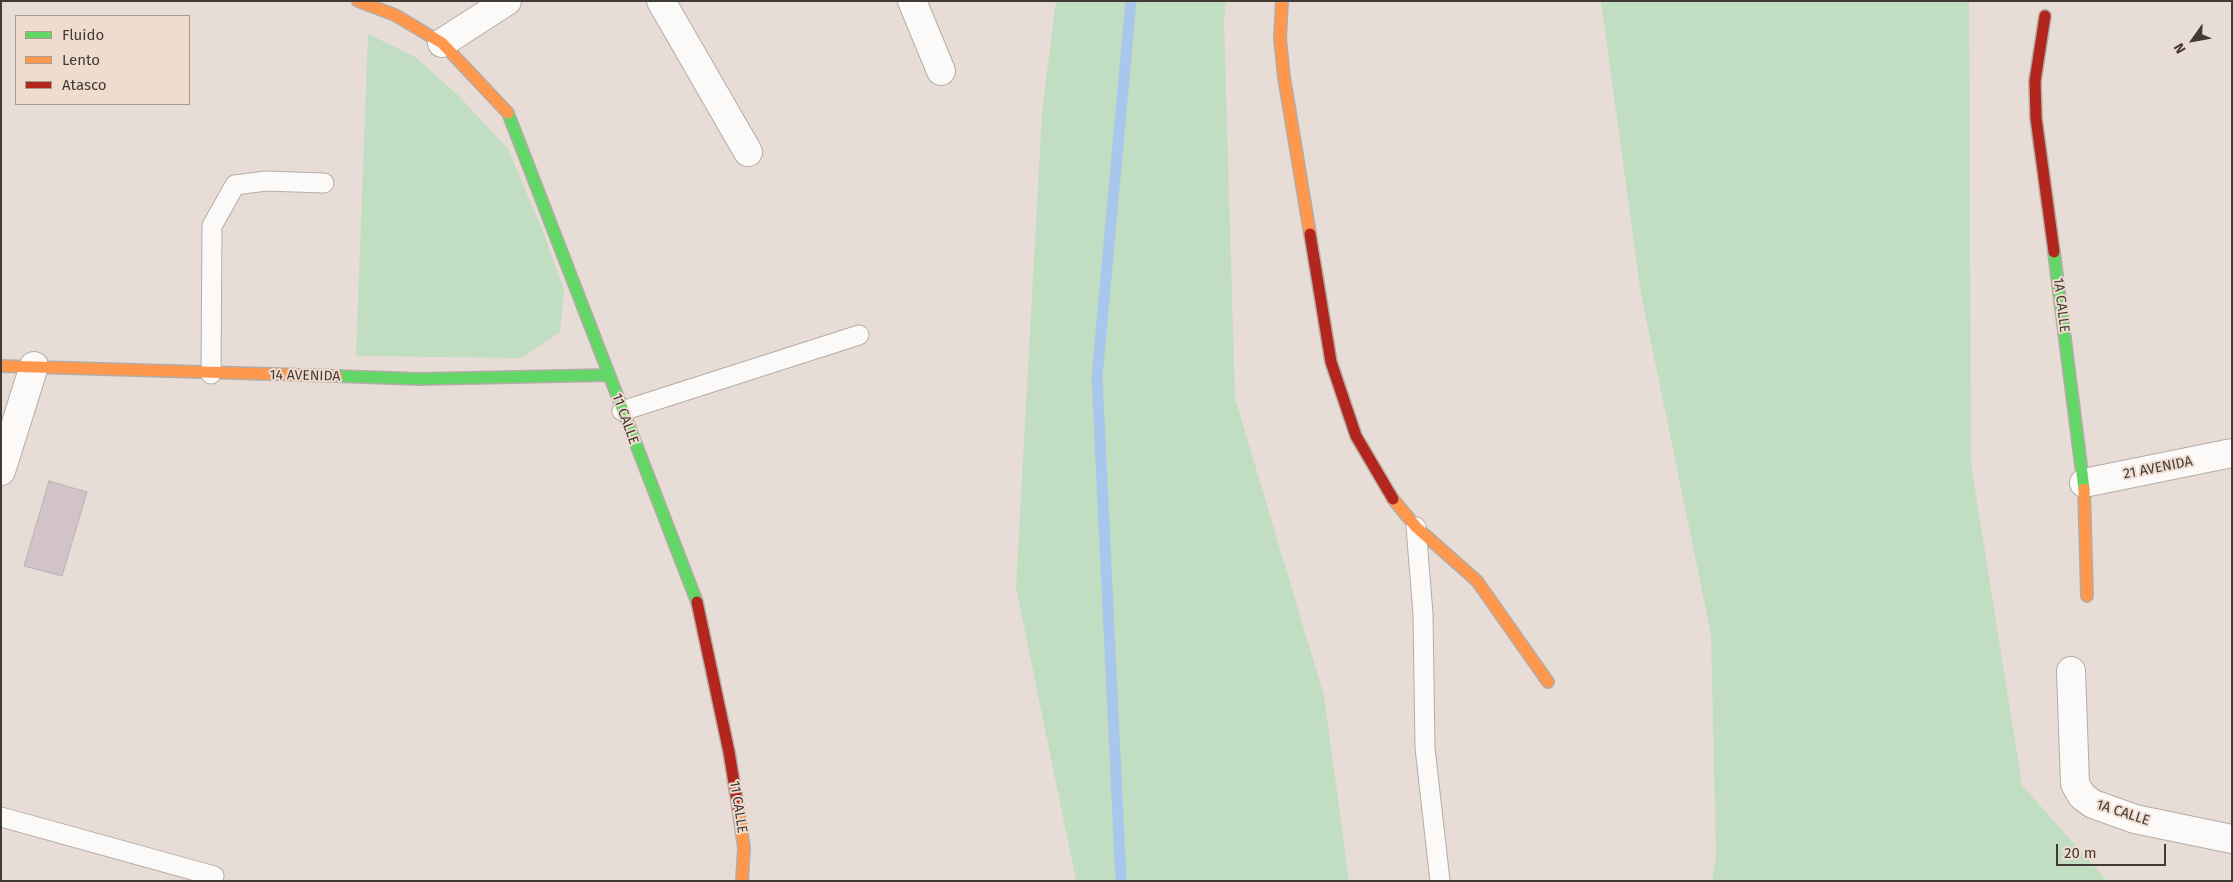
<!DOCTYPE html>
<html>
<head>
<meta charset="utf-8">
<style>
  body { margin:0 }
  #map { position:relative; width:2233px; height:882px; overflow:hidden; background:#e8ddd6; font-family:"Fira Sans",sans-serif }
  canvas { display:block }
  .frame { position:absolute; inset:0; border:2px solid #423a35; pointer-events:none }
  .legend { position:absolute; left:15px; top:15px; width:175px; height:90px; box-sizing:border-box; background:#efdccf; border:1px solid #aa9b91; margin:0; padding:6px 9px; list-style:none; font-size:15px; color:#423a35 }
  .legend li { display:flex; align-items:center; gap:10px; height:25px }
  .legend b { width:25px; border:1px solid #aa9b91 }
  .north { position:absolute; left:2168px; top:15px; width:50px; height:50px; -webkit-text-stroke:4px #efdccf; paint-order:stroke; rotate:238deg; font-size:14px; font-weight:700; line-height:20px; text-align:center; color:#423a35 }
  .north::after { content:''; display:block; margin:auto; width:18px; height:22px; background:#423a35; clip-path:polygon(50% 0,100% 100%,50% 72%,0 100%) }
  .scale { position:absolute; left:2056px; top:844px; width:110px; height:22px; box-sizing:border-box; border:2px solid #423a35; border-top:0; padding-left:6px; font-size:15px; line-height:18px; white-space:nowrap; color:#423a35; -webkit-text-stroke:4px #efdccf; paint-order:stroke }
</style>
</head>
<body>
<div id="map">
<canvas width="2233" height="882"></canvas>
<div class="frame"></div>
<ul class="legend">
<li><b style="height:6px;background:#63d668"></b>Fluido</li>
<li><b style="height:6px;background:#ff974d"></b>Lento</li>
<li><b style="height:6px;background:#b3261e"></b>Atasco</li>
</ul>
<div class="north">N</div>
<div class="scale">20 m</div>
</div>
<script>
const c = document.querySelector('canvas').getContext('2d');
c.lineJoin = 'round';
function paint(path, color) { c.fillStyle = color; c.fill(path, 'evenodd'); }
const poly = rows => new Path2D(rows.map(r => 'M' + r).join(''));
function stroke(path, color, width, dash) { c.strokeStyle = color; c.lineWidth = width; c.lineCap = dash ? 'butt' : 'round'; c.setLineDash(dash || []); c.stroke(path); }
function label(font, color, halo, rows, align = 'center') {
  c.font = font + ' "Fira Sans",sans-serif'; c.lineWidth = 4; c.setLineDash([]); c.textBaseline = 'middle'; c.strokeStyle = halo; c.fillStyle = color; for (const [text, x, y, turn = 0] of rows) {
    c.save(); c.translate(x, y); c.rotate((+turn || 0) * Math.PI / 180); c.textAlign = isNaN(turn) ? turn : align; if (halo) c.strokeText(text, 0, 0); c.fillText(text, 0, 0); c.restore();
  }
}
paint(poly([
  [1056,1,1226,1,1224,22,1235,398,1324,696,1349,881,1076,881,1016,587,1042,113],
  [1601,1,1969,1,1971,464,2022,785,2107,881,1712,881,1716,857,1711,634,1641,294],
  [368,34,415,57,458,95,508,149,542,229,564,290,560,332,521,358,356,356]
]), '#c1ddc2');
stroke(poly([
  [1121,881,1097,377,1131,1]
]), '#a8c7ec', 11);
const building = poly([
  [49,481,87,492,62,576,24,566,49,481]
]);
paint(building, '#d2c3c9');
stroke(building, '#bab2b1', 1);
const lane = poly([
  [211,374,212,226,235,185,266,181,324,183],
  [622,411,859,335],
  [1416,527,1423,614,1425,748,1440,881],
  [1,817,214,876]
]);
const street = poly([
  [661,1,748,152],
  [912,1,941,71],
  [442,43,507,1],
  [1,471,34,366],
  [2084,483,2232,453],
  [2071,671,2075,784,2082,796,2093,804,2135,819,2232,839]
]);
const fast = poly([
  [508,113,697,602],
  [2054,252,2084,489],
  [337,376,419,379,609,375]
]);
const slow = poly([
  [358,1,395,15,442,43,508,113],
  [1282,1,1280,38,1284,77,1310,234],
  [1,366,337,376],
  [2084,489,2087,596],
  [1393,499,1416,527,1477,581,1548,682],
  [738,807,744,848,742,881]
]);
const jam = poly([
  [2045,16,2035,81,2036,118,2054,252],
  [1310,234,1331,362,1356,436,1393,499],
  [697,602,729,752,738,807]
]);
stroke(lane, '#b4aca6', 21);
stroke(street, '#b4aca6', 30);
stroke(fast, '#b4aca6', 14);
stroke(slow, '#b4aca6', 14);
stroke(jam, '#b4aca6', 14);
stroke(lane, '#fcfaf9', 19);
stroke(street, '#fcfaf9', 28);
stroke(fast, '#63d668', 11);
stroke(slow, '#ff974d', 11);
stroke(jam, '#b3261e', 11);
label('14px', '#423a35', '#efdccf', [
  ["1A CALLE",2061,305,83],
  ["14 AVENIDA",305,376,1],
  ["11 CALLE",625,419,70],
  ["21 AVENIDA",2158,468,-11],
  ["11 CALLE",738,807,81],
  ["1A CALLE",2123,813,18]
]);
</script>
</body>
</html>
